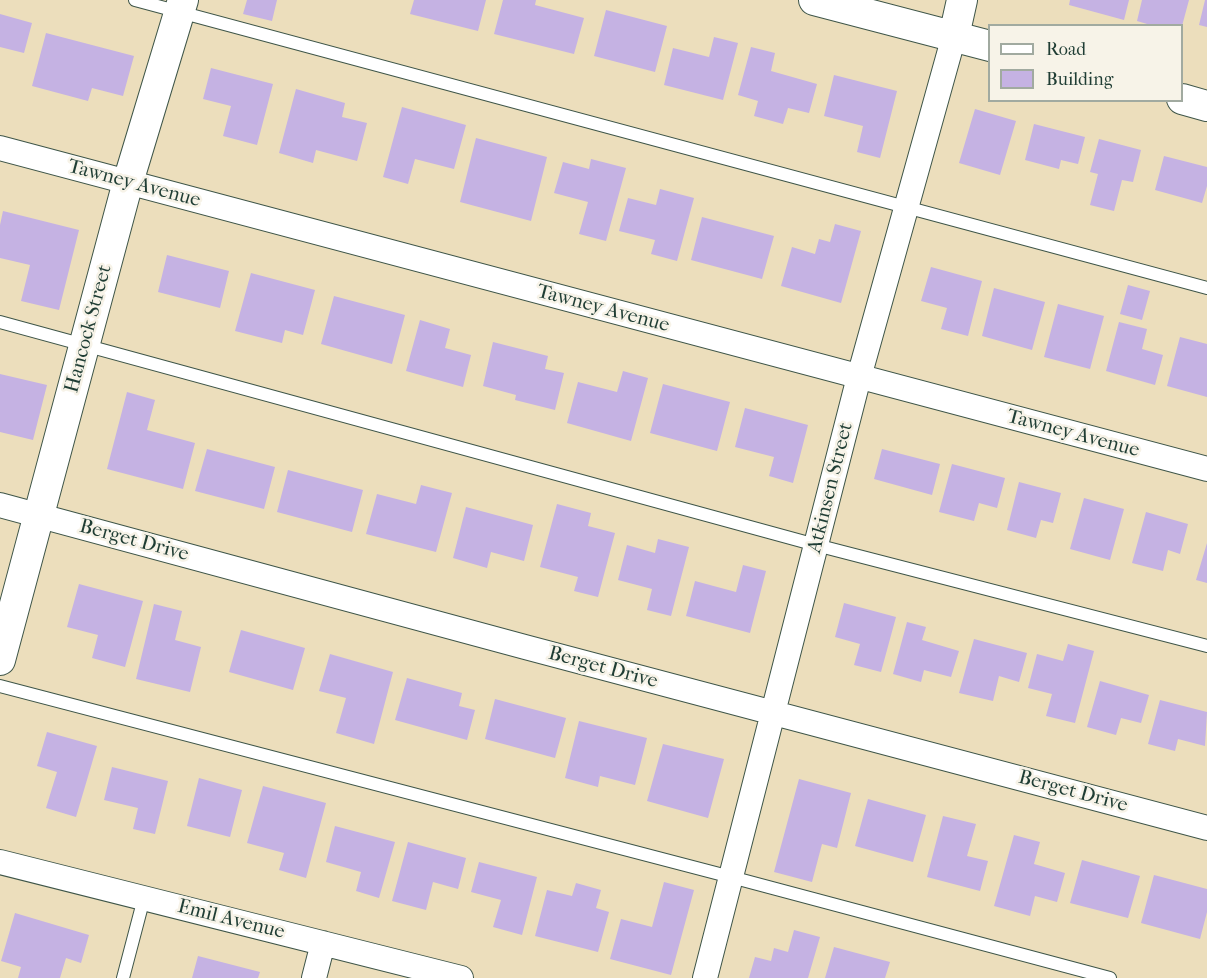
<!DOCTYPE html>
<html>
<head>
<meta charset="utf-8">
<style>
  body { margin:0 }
  #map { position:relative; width:1207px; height:978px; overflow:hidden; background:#ecdebc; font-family:"IM FELL French Canon",serif }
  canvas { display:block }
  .legend { position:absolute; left:988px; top:24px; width:195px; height:78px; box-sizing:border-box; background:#f7f3e8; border:2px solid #a1aaa0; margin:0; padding:8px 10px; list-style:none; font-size:18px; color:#1f3d34 }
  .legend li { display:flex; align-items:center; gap:12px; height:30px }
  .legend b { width:30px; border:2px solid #a1aaa0 }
</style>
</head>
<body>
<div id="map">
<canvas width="1207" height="978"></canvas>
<ul class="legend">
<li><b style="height:8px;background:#fff"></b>Road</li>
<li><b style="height:16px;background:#c5b2e3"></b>Building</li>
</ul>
</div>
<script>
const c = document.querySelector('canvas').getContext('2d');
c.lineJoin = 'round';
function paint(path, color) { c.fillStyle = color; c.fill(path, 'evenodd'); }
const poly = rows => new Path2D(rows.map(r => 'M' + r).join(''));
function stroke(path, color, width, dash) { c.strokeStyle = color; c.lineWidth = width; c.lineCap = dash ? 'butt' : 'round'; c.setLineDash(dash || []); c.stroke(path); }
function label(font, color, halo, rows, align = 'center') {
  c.font = font + ' "IM FELL French Canon",serif'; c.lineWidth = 5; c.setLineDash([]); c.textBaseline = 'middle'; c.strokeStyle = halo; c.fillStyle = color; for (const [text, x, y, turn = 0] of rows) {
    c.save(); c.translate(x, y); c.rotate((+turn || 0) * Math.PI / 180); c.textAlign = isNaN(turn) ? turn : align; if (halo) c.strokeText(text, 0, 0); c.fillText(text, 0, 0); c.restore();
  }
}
paint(poly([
  [247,0,277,0,272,21,243,14],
  [414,0,486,0,478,31,410,14],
  [503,0,536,0,535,5,584,18,574,54,494,34],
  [1070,0,1129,0,1124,20,1069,5],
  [1142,0,1189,0,1182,26,1154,26,1137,21],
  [1205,0,1207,0,1207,27,1199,25],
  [606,10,667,26,655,72,594,56],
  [0,14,32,23,24,53,0,47],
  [46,33,134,56,123,96,92,88,88,101,32,86],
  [714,37,738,43,723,100,664,85,673,48,709,57],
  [751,47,775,53,771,71,817,84,809,113,788,108,783,124,754,116,758,101,738,95],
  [211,68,273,84,257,145,223,136,231,106,203,99],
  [834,75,897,91,880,158,857,152,863,126,824,116],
  [296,89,345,103,342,117,367,123,357,161,316,150,313,163,279,153],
  [402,107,466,125,454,169,415,159,408,184,383,177],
  [975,109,1016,121,1000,175,959,163],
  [1034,124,1085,137,1078,164,1061,160,1059,169,1025,160],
  [476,138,547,157,531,221,460,202],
  [1099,139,1141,150,1133,182,1122,180,1114,211,1090,205,1098,174,1090,172],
  [1164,156,1207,167,1207,186,1202,203,1155,190],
  [591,159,626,168,606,241,579,234,588,202,554,193,563,162,589,169],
  [660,189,694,198,677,261,651,254,655,240,619,231,628,198,656,205],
  [3,211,79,230,59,310,21,301,30,265,0,258,0,225],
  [702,217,774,236,762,279,691,260],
  [835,224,861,231,841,303,781,286,792,247,815,254,819,239,830,242],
  [167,255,229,271,220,308,158,292],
  [931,267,982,281,968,336,941,329,947,308,921,301],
  [251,273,315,290,303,335,285,330,282,343,235,331],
  [1128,285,1150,291,1142,320,1120,314],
  [994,288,1045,302,1032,350,982,336],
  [334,296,405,315,392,364,321,344],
  [1058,304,1104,316,1090,369,1044,357],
  [420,320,450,329,445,348,471,355,463,387,406,371],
  [1119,322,1147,329,1142,349,1163,355,1155,385,1106,371],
  [1180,337,1207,344,1207,397,1167,386],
  [493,342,548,356,545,369,564,373,555,410,515,400,516,395,483,386],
  [623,371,648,378,631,441,567,423,578,382,617,392],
  [0,374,47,385,33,440,0,432],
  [663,384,730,402,717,451,650,433],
  [127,392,155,400,147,430,195,443,183,489,107,469],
  [745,408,808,425,793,483,769,476,774,457,735,447],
  [207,449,275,467,264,509,195,491],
  [882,449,940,464,932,495,874,479],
  [952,464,1005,478,997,508,979,503,974,521,939,512],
  [288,470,363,490,352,532,277,512],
  [1019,482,1061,493,1053,523,1041,520,1036,538,1007,530],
  [421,485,452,493,436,552,366,534,377,494,416,504],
  [1084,498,1124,509,1110,560,1070,549],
  [557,504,591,513,588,526,615,533,598,597,574,591,578,577,540,567],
  [466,507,533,525,524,561,491,552,487,568,453,558],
  [1146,512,1188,524,1180,554,1168,550,1163,571,1132,563],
  [658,539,689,547,671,616,647,610,652,589,618,580,627,545,655,553],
  [1207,543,1207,583,1196,580],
  [743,565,766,571,750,633,686,616,695,581,736,592],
  [79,584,143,601,125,667,92,658,98,635,67,627],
  [844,603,896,617,881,672,854,665,860,644,835,637],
  [154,604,182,611,175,640,201,647,190,692,136,679],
  [907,622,926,627,922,640,959,651,951,677,924,670,921,682,893,674],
  [241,630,305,648,293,690,229,672],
  [974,639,1027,653,1019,682,999,676,993,701,959,693],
  [1068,644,1094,651,1075,723,1046,716,1052,694,1028,688,1037,654,1063,661],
  [330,654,393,672,374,744,336,733,346,698,319,691],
  [407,678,462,693,459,706,475,710,467,740,395,720],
  [1100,681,1149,695,1141,723,1121,718,1116,735,1087,727],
  [495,699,566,718,555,758,485,739],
  [1160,700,1207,712,1205,746,1178,739,1175,751,1148,744],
  [579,721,647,738,635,785,600,776,598,787,565,778],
  [47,732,97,746,76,817,46,808,57,772,37,766],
  [663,744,724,759,708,818,647,801],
  [112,767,168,781,155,834,133,829,138,808,104,800],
  [199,778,242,790,230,837,187,826],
  [799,779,851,793,837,848,822,844,812,882,774,872],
  [263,786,326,803,306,878,279,870,284,853,247,843],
  [868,799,926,815,913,862,855,846],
  [943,816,976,824,967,856,988,861,980,891,927,877],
  [335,826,395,842,379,898,356,891,361,872,326,862],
  [1014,835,1040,842,1034,864,1065,873,1057,902,1035,896,1030,916,994,906],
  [408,842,466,858,458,889,433,882,426,910,392,901],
  [1082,860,1140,876,1128,918,1070,903],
  [479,862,537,877,522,935,493,927,501,900,471,892],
  [1154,875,1207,889,1207,912,1200,939,1141,923],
  [664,882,694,890,671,975,610,959,621,919,652,927],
  [576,883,601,890,596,908,609,912,598,952,535,936,547,890,572,896],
  [15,913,89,935,81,963,66,958,60,978,18,978,21,967,1,961],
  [794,930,820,937,808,978,749,978,755,957,771,961,774,948,788,952],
  [834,947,890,962,885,978,825,978],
  [198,956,260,972,258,978,192,978]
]), '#c5b2e3');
const service = poly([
  [135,0,1207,288],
  [0,322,816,545,1207,646],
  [0,686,731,877,1110,978],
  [123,978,144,898]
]);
const minor = poly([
  [0,148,1207,469],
  [0,505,525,647,1207,828],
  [0,862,461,978],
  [314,978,323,943],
  [705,978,859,377,954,36]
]);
const tertiary = poly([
  [814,0,990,46],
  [954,36,962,0],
  [1182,99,1207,106],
  [0,660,128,182,183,0]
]);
stroke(service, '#3e5548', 14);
stroke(minor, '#3e5548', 26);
stroke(tertiary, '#3e5548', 32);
stroke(service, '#fff', 12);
stroke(minor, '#fff', 24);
stroke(tertiary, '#fff', 30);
label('20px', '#1f3d34', '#f7f3e8', [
  ["Tawney Avenue",134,184,15],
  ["Tawney Avenue",603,309,15],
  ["Hancock Street",89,329,-75],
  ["Tawney Avenue",1073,434,15],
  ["Atkinsen Street",831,488,-76],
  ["Berget Drive",134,541,15],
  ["Berget Drive",603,668,15],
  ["Berget Drive",1073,792,15],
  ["Emil Avenue",231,920,14]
]);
</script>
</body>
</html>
